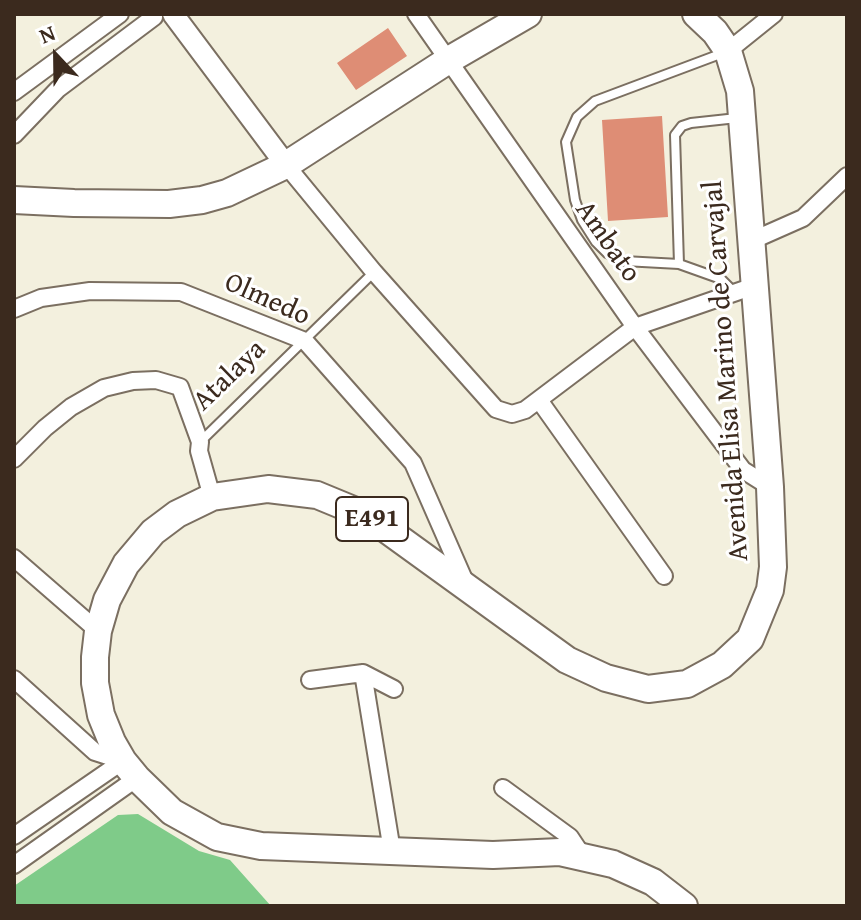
<!DOCTYPE html>
<html>
<head>
<meta charset="utf-8">
<style>
  body { margin:0 }
  #map { position:relative; width:861px; height:920px; overflow:hidden; background:#f3f0de; font-family:"Gentium Book Plus",serif }
  canvas { display:block }
  .frame { position:absolute; inset:0; border:16px solid #3b2a1e; pointer-events:none }
  .north { position:absolute; left:16px; top:16px; width:80px; height:80px; -webkit-text-stroke:6px #fff; paint-order:stroke; rotate:338deg; font-size:22px; font-weight:700; line-height:32px; text-align:center; color:#3b2a1e }
  .north::after { content:''; display:block; margin:auto; width:28px; height:36px; background:#3b2a1e; clip-path:polygon(50% 0,100% 100%,50% 72%,0 100%) }
</style>
</head>
<body>
<div id="map">
<canvas width="861" height="920"></canvas>
<div class="frame"></div>
<div class="north">N</div>
</div>
<script>
const c = document.querySelector('canvas').getContext('2d');
c.lineJoin = 'round';
function paint(path, color) { c.fillStyle = color; c.fill(path, 'evenodd'); }
const poly = rows => new Path2D(rows.map(r => 'M' + r).join(''));
function stroke(path, color, width, dash) { c.strokeStyle = color; c.lineWidth = width; c.lineCap = dash ? 'butt' : 'round'; c.setLineDash(dash || []); c.stroke(path); }
function label(font, color, halo, rows, align = 'center') {
  c.font = font + ' "Gentium Book Plus",serif'; c.lineWidth = 6; c.setLineDash([]); c.textBaseline = 'middle'; c.strokeStyle = halo; c.fillStyle = color; for (const [text, x, y, turn = 0] of rows) {
    c.save(); c.translate(x, y); c.rotate((+turn || 0) * Math.PI / 180); c.textAlign = isNaN(turn) ? turn : align; if (halo) c.strokeText(text, 0, 0); c.fillText(text, 0, 0); c.restore();
  }
}
paint(poly([
  [138,814,199,851,230,860,271,906,14,906,14,886,118,815]
]), '#7fcb89');
paint(poly([
  [388,28,407,56,356,90,337,63],
  [662,116,668,217,608,221,602,120]
]), '#de8d75');
const service = poly([
  [723,53,595,101,577,117,566,142,575,200,582,220,596,242,607,253,624,261,679,264,721,279,734,292],
  [679,264,675,135,682,126,691,123,737,118],
  [200,442,374,272]
]);
const minor = poly([
  [416,14,635,327,743,470,770,487],
  [728,51,774,14],
  [14,92,120,14],
  [14,135,58,89,154,17,154,14],
  [286,165,374,272,496,409,512,414,525,410,635,327,754,286],
  [751,241,803,218,847,176],
  [14,309,41,298,90,291,181,292,305,341,413,463,466,584],
  [539,400,664,576],
  [14,459,45,428,71,407,104,388,133,381,156,380,180,387,200,442,199,451,212,497],
  [14,558,98,631],
  [363,673,392,851],
  [14,679,95,752,123,761],
  [310,680,363,673,394,689],
  [503,788,570,837,582,855],
  [14,836,123,761],
  [14,865,137,778]
]);
const tertiary = poly([
  [173,14,286,165]
]);
const trunk = poly([
  [14,200,74,203,169,204,202,200,227,193,286,165,447,61,528,14],
  [684,906,653,882,613,864,560,852,493,855,261,846,217,837,172,812,137,778,123,761,112,742,101,715,95,683,95,657,98,631,107,600,126,564,153,532,177,514,212,497,268,489,317,495,368,516,567,660,606,678,648,689,687,684,722,665,750,639,770,590,773,567,770,487,740,91,728,51,715,32,696,14]
]);
stroke(service, '#7b6f61', 12);
stroke(minor, '#7b6f61', 20);
stroke(tertiary, '#7b6f61', 24);
stroke(trunk, '#7b6f61', 30);
stroke(service, '#fff', 8);
stroke(minor, '#fff', 16);
stroke(tertiary, '#fff', 20);
stroke(trunk, '#fff', 26);
for (const [x, y, w] of [
  [372,519,72]
]) { const box = new Path2D(); box.roundRect(x - w / 2, y - 22, w, 44, 6); c.fillStyle = '#fff'; c.fill(box); stroke(box, '#3b2a1e', 2); }
label('bold 26px', '#3b2a1e', null, [
  ["E491",372,519]
]);
label('28px', '#3b2a1e', '#fff', [
  ["Ambato",607,242,55],
  ["Olmedo",267,300,24],
  ["Avenida Elisa Marino de Carvajal",727,371,-94],
  ["Atalaya",230,376,-44]
]);
</script>
</body>
</html>
